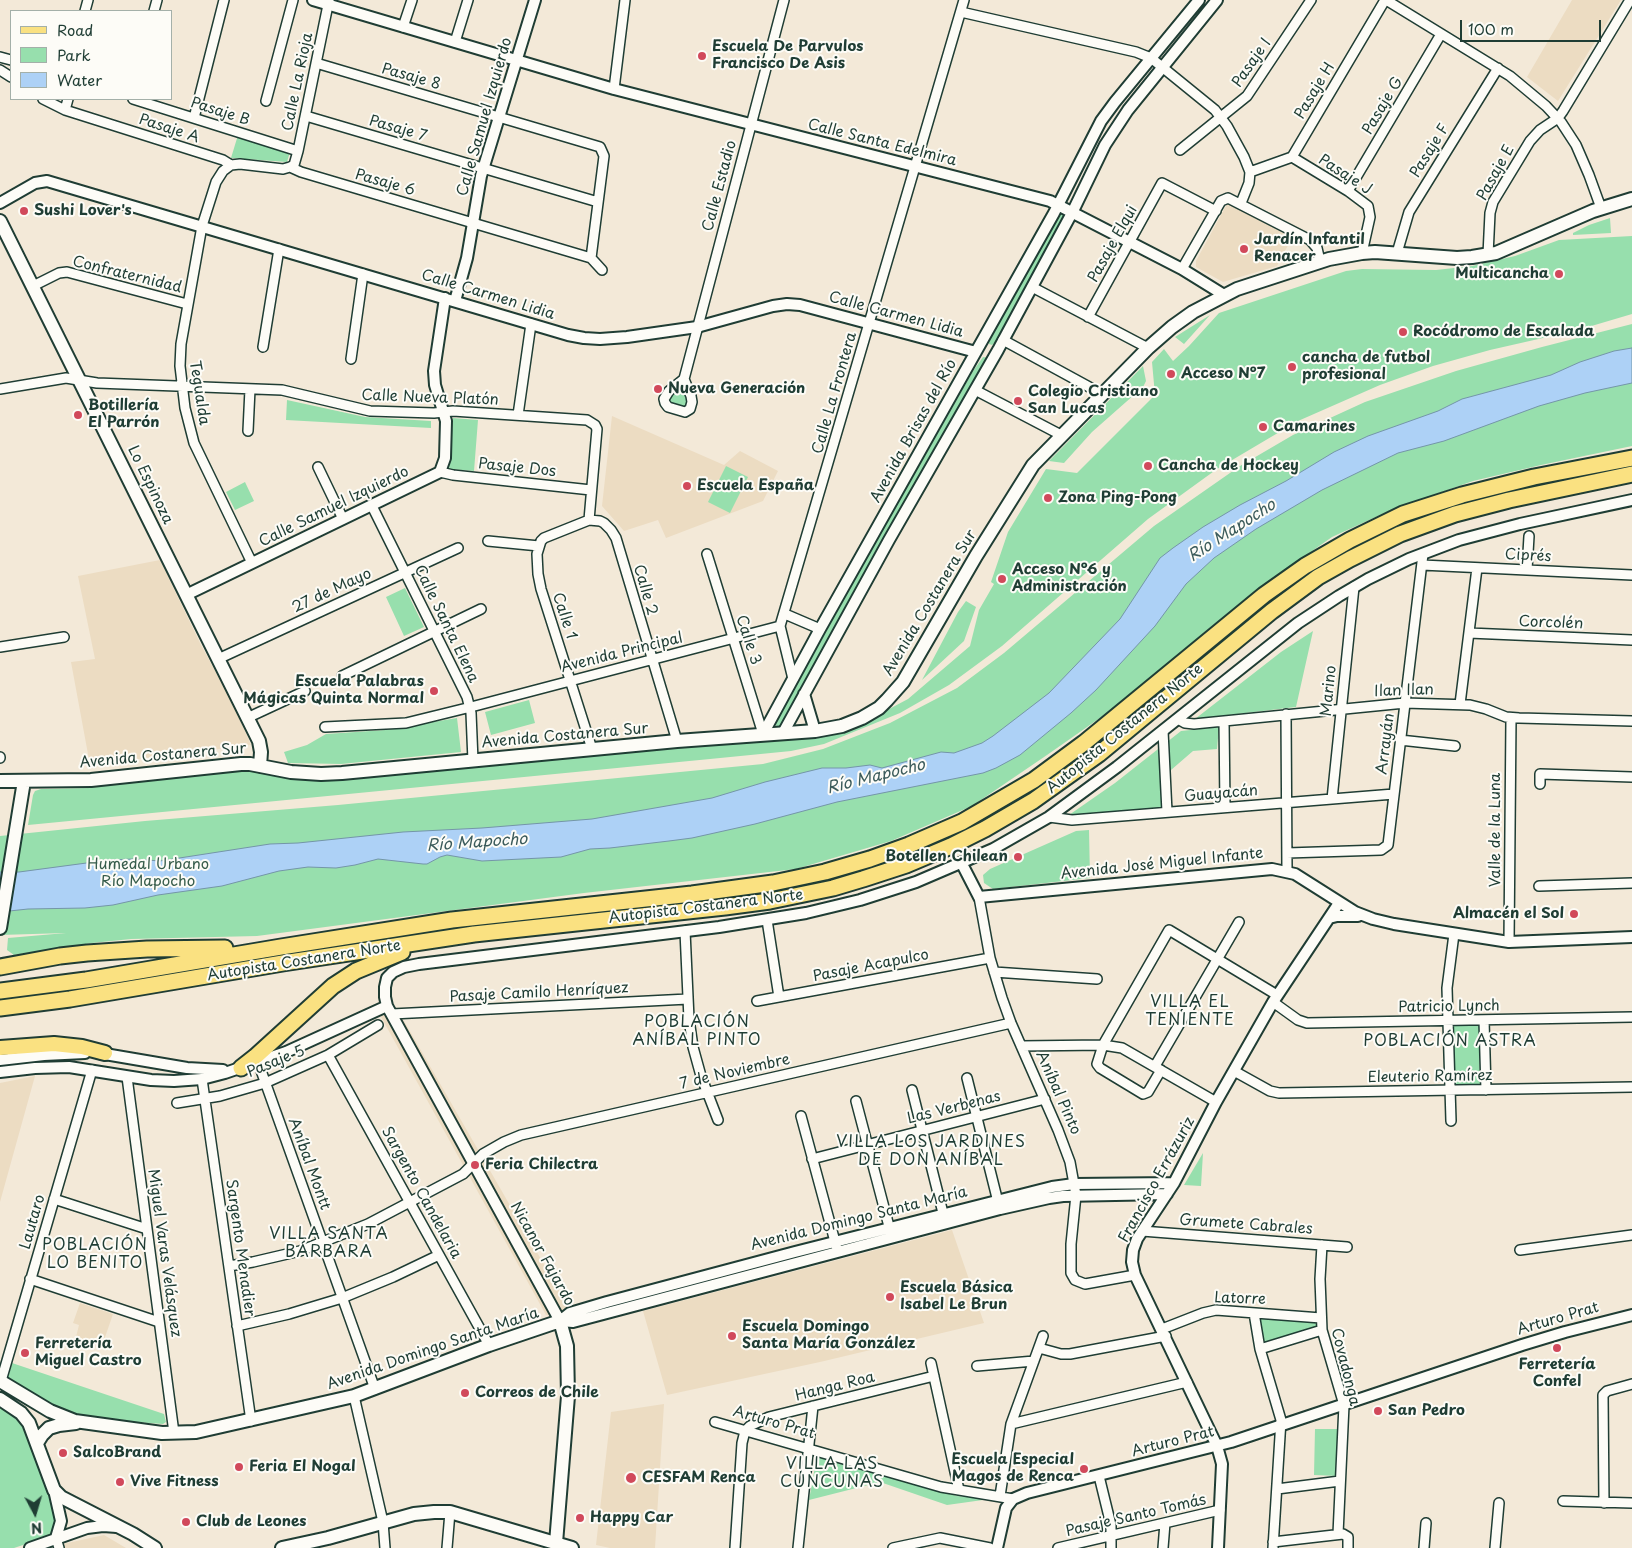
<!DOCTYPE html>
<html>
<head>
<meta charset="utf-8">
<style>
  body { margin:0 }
  #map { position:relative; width:1632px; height:1548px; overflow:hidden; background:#f3e9d8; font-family:"Playpen Sans",sans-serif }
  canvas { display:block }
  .legend { position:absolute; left:10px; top:10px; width:162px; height:90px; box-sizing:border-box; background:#fdfcf7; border:1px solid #a4b0a9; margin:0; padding:6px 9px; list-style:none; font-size:15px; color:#1f3d34 }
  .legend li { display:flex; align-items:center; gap:10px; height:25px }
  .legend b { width:25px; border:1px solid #a4b0a9 }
  .north { position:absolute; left:10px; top:1488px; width:50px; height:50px; -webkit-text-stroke:4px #fdfcf7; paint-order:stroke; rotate:174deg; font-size:14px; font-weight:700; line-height:20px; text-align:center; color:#1f3d34 }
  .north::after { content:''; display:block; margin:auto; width:18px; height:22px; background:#1f3d34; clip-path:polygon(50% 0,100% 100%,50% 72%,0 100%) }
  .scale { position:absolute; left:1460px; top:20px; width:141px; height:22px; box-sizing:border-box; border:2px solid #1f3d34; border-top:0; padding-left:6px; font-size:15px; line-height:18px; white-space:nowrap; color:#1f3d34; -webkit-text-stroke:4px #fdfcf7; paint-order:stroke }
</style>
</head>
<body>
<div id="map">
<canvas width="1632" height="1548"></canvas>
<ul class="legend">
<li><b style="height:6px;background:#fae181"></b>Road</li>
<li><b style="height:14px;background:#97dfad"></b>Park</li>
<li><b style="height:14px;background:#add1f6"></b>Water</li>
</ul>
<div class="north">N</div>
<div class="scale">100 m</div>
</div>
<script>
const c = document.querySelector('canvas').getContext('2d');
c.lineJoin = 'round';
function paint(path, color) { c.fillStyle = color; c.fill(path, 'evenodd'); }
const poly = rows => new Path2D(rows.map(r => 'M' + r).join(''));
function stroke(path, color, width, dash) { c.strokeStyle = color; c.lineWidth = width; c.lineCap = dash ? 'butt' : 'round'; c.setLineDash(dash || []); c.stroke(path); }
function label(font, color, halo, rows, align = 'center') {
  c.font = font + ' "Playpen Sans",sans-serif'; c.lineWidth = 4; c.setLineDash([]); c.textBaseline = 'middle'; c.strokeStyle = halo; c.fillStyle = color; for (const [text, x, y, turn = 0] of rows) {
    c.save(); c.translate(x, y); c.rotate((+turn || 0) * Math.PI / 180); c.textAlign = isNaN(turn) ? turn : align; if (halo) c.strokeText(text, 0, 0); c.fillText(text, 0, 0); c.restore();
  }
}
paint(poly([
  [1572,0,1621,0,1558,101,1527,77],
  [1228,202,1292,238,1277,266,1223,282,1196,267,1196,261],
  [612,416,724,465,740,451,778,471,763,501,666,538,658,520,624,531,602,506],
  [160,560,201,645,231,700,251,745,90,765,71,662,95,659,78,576],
  [396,1007,573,1315,546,1315,380,1015],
  [35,1076,0,1202,0,1083],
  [952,1230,984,1323,820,1362,667,1395,643,1311],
  [80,1303,113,1314,102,1346,76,1337,79,1325,73,1323],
  [664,1404,655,1548,610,1548,596,1545,611,1412],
  [104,1535,126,1548,64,1548,63,1544]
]), '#ecdcc2');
paint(poly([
  [238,135,290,152,287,162,231,158],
  [1061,211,1065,215,997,341,992,345,989,344,989,341,1058,212],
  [1610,218,1611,233,1573,235,1573,233,1589,225],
  [1632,236,1632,314,1578,330,1490,350,1433,366,1380,385,1298,421,1217,469,1148,519,1002,646,949,685,900,713,824,744,791,751,710,759,28,825,33,795,35,791,41,789,88,788,132,780,246,769,268,772,678,746,876,716,908,699,970,646,979,610,994,584,991,582,1008,532,1046,469,1077,473,1155,395,1152,362,1164,349,1173,361,1189,346,1219,313,1346,271,1362,269,1436,270,1472,266,1515,256,1559,240],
  [1210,315,1184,344,1175,337],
  [1632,324,1632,446,1541,465,1473,481,1391,510,1332,537,1271,580,1206,631,1137,692,1047,755,972,806,891,841,796,869,584,893,257,936,131,939,92,943,14,955,7,950,8,938,66,933,0,935,0,836,145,821,338,805,763,764,823,749,890,723,957,688,1004,653,1154,526,1240,466,1293,435,1365,402,1456,371,1542,347],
  [983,357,990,358,781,727,777,727,775,724,869,554,973,371],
  [1143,366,1146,381,1143,387,1092,432,1064,463,1049,461],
  [678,388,687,392,689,398,685,408,681,408,668,401,668,398],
  [287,400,365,417,431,421,431,428,286,420],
  [453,418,478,420,474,471,449,469],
  [726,466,748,477,730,513,708,502],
  [245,482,254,501,235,510,226,492],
  [405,588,424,627,404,636,386,597],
  [966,601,976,607,964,641,922,680,958,612],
  [1313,631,1296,707,1195,719,1281,652],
  [529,700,535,723,491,735,485,712],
  [457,718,461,752,341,764,288,763,284,752,307,745,326,734,385,730],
  [1219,727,1217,749,1193,751,1171,770,1171,808,1077,816,1069,815,1115,783,1181,731],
  [1089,830,1090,878,993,889,984,883,983,875,990,869,1076,831],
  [1479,1025,1480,1085,1454,1085,1453,1026],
  [1203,1153,1201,1186,1184,1185],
  [1259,1317,1316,1322,1317,1327,1263,1344],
  [12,1363,164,1414,166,1422,163,1424,78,1418,61,1413,8,1378],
  [0,1408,25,1422,54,1513,55,1529,50,1536,14,1548,0,1548],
  [1315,1429,1339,1429,1337,1476,1314,1475],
  [817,1456,957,1496,990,1499,947,1505,880,1482,809,1500]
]), '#97dfad');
const water = poly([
  [1632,348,1632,383,1585,393,1539,406,1444,441,1398,453,1322,490,1256,529,1214,558,1186,584,1155,626,1096,690,1071,713,1020,755,996,768,983,773,837,802,755,824,692,838,669,841,610,848,590,849,561,857,482,861,447,855,440,857,427,864,423,864,378,859,355,865,336,868,308,867,279,871,222,886,158,895,113,905,85,908,28,909,0,912,0,872,19,872,109,860,134,859,160,861,270,844,298,843,403,832,482,828,592,819,712,798,765,782,822,768,846,768,870,765,882,768,941,752,954,753,982,743,993,736,1049,693,1120,619,1160,558,1173,548,1203,527,1240,505,1286,481,1334,452,1368,436,1438,411,1462,399,1551,375,1580,362,1614,351,1632,348]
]);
paint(water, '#add1f6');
stroke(water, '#7496a8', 1);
const minor = poly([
  [1386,0,1510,76,1546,106,1561,122,1576,145,1589,175,1601,208],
  [85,11,88,0],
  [154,11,157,0],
  [961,12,1136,52,1151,58,1215,110,1227,126,1244,157,1250,172,1249,183,1241,203],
  [403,27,412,0],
  [455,42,468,0],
  [0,57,11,60],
  [316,63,600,147,604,156,591,258],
  [0,70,11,77],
  [614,89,625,0],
  [43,99,65,110,223,160,231,165,240,164,283,169,290,167],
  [133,99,298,151],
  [266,101,293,0],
  [65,110,68,99],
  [306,116,598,202],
  [194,118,224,0],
  [1180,150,1247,96,1311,0],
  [1292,157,1348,191,1368,206,1370,217,1362,253],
  [231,165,223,171,216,182,202,226,181,344,180,366,185,408,194,443,252,563],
  [290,167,301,172,591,258],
  [290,167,294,165,298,151,329,0],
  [1250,172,1292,157,1385,0],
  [1348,191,1441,34],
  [1397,253,1409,212,1498,68],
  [1488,255,1490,213,1493,202,1530,141,1540,130,1558,118,1563,111,1630,0],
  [591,258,602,270],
  [1182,269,1221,201,1228,198,1310,240,1317,248,1320,261],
  [33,286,59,273,67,272,187,304],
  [1032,287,1148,348],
  [1088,317,1162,183,1216,211],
  [1003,340,1102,394],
  [263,347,279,249],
  [351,359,363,274],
  [684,379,691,396,692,402,690,409,685,412,668,407,665,403,664,399,669,391,684,379,784,0],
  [0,389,66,378,97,383,282,390,370,411,434,413,453,411,587,420,595,425,597,429,589,520],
  [975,390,1061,435],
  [518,415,531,324],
  [248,431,250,389],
  [318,467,343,519],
  [440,472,453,475,591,490],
  [372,506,467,697,471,713,473,761],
  [488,541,539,546],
  [707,554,763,734],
  [1422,565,1632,575],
  [1527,570,1529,536],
  [785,614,820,629],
  [1469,633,1632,640],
  [0,647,64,637],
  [218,659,458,548],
  [342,676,481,609],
  [793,679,780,626,964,0],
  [1460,704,1477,568],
  [1286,714,1287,871],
  [247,718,305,691],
  [1178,719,1185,723,1194,724,1405,703,1470,705,1486,709,1506,717,1519,718,1632,721],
  [1224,721,1225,807],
  [325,727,406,723,471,707,780,626],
  [1163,731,1167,812],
  [1400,740,1455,746],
  [592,749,541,589,538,574,537,554,541,541,544,538,589,520,600,521,604,523,611,530,616,538,677,741],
  [0,757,0,758],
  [1540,784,1540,774,1632,777],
  [1332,799,1354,587],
  [1049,817,1072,820,1394,794],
  [1287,853,1381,850,1388,845,1423,554],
  [1539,886,1632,883],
  [979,897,990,958,1002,998,1011,1023,1058,1130,1070,1162,1076,1195,1071,1244,1071,1273,1075,1280,1085,1284,1135,1275],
  [767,920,779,997],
  [685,931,689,1019,693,1047,701,1076,718,1120],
  [1509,942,1511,718],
  [994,972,1097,979],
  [757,1001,990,958],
  [1273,1002,1298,1020,1307,1023,1632,1017],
  [392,1014,688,999],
  [1484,1020,1486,1090],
  [1021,1046,1103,1045,1122,1048,1216,1102],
  [328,1055,489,1345],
  [258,1062,375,1389],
  [1155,1066,1239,922],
  [1161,1070,1148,1092,1143,1094,1100,1068,1097,1064,1103,1045,1169,930,1277,995],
  [1234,1071,1270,1091,1279,1093,1632,1087],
  [127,1077,174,1433],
  [967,1078,999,1206],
  [202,1079,251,1421],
  [912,1090,945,1221],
  [856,1101,891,1234],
  [177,1103,220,1096,265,1083,328,1055,378,1025],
  [801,1116,837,1249],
  [1451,1121,1447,988,1454,934],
  [812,1159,1045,1099],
  [54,1199,147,1229],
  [1142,1231,1347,1247],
  [1322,1245,1320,1279,1322,1330,1344,1405,1338,1534],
  [1520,1250,1632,1235],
  [229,1266,253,1262,300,1251,368,1224,463,1174,483,1154,504,1142,521,1135,1011,1023],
  [30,1279,159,1322],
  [1254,1313,1260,1349,1281,1420,1273,1548],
  [237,1326,289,1314,342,1298,393,1277,439,1255],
  [1162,1329,1203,1313,1216,1310,1321,1318],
  [1039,1348,1061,1354,1070,1354,1166,1336],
  [1260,1349,1322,1330],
  [931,1363,959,1490],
  [977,1366,1034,1361],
  [1,1381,92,1070],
  [354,1396,383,1522,385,1548],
  [715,1422,941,1487,1013,1499],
  [1011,1424,1187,1382],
  [1099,1476,1111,1525,1111,1548],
  [1277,1489,1340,1481],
  [1000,1496,1011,1424,1043,1336],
  [1563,1501,1632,1503],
  [1604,1503,1603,1395,1607,1391,1632,1384],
  [56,1538,59,1548],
  [1273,1542,1343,1534,1348,1537,1348,1548],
  [447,1548,450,1512],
  [735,1548,742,1443,745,1431,750,1426,769,1417,934,1376],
  [798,1548,813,1406],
  [893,1548,940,1538,990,1548],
  [1058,1548,1220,1510],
  [1163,1548,1165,1523],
  [1424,1548,1426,1523],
  [1495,1548,1499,1503]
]);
const tertiary = poly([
  [313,0,614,89,1050,201,1182,269,1224,295],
  [0,203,35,183,47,181,568,335,584,338,600,339,627,337,697,327,773,306,787,304,800,305,976,352],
  [455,301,467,258,481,176,535,0],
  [186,595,440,472,445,458,446,421,435,385,434,371,445,298],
  [804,694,815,731],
  [783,733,889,540,998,350,1073,211,1105,145,1128,110,1217,0],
  [763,734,820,629,1054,213,1101,121,1115,102,1199,0],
  [962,864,979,897,1272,869,1295,874,1355,912,1373,919,1394,924,1509,942,1632,937],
  [1329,918,1337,916,1358,916],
  [99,1053,187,1068,223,1070],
  [0,1060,44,1055,85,1053],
  [0,1072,35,1068,69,1067,151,1080,174,1081,202,1079,225,1073,286,1052,387,1006],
  [560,1321,387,1006,385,997,385,987,387,978,393,972,404,967,419,964,719,927,806,913,860,900,916,882,993,849,1049,817,1117,767,1298,623,1339,596,1368,579,1409,559,1459,540,1520,524,1632,500],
  [560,1321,570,1313,607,1302,795,1252,1052,1187,1074,1184,1174,1183],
  [560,1321,573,1322,1000,1209,1049,1198,1063,1196,1167,1194],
  [54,1490,61,1521,56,1538],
  [30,1548,87,1528,103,1526,117,1527],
  [997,1548,1006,1508,1013,1499,1027,1493,1231,1442,1522,1345,1565,1332,1632,1315],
  [1218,1548,1222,1464,1217,1446,1135,1275,1132,1262,1133,1250,1137,1239,1174,1183,1216,1102,1273,1002,1339,903]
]);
const secondary = poly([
  [0,221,259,741,261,752,260,766],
  [0,781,91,780,241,764,250,764,291,772,321,774,342,773,677,741,815,731,842,726,862,718,879,708,887,700,903,682,976,556,1033,465,1148,348,1172,327,1193,312,1237,289,1329,259,1362,253,1375,252,1457,258,1472,257,1496,253,1593,211,1632,199],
  [0,928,24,781],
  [0,1381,50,1411,75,1421,162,1433,196,1432,354,1396,489,1345,560,1321,567,1346,568,1396,556,1543],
  [0,1399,21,1413,29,1423,54,1490,61,1497,133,1534,155,1548],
  [37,1443,42,1435,49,1428,59,1425,76,1423],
  [282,1548,328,1538,414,1514,434,1512,450,1512,572,1548]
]);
const primary = poly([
  [0,1048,54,1044,82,1047,105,1053]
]);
const motorway = poly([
  [0,967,60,956,87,953,147,949,225,948],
  [0,991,86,980,281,947,452,920,692,894,773,883,825,872,870,859,909,845,962,822,1034,780,1084,743,1264,595,1305,566,1350,540,1403,514,1462,495,1534,477,1632,458],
  [0,1008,70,999,283,963,474,934,725,907,770,901,833,888,863,879,906,865,951,846,985,829,1033,801,1099,754,1272,611,1318,577,1350,559,1400,534,1455,514,1509,500,1632,474],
  [241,1068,255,1057,333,986,356,971,402,952]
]);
stroke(minor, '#1f3d34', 12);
stroke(tertiary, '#1f3d34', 14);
stroke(secondary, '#1f3d34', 16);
stroke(primary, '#1f3d34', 18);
stroke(motorway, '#1f3d34', 19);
stroke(minor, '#fdfcf7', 9);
stroke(tertiary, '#fdfcf7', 10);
stroke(secondary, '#fdfcf7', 12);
stroke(primary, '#fae181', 14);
stroke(motorway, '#fae181', 15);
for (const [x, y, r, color] of [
  [702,56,5,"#d1495b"],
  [24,211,5,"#d1495b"],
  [1244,249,5,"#d1495b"],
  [1559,274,5,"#d1495b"],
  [1403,332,5,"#d1495b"],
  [1292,367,5,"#d1495b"],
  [1171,374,5,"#d1495b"],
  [658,389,5,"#d1495b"],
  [1018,401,5,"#d1495b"],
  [78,415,5,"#d1495b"],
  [1263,427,5,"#d1495b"],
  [1148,466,5,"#d1495b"],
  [687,486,5,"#d1495b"],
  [1048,498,5,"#d1495b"],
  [1002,579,5,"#d1495b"],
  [434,691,5,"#d1495b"],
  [1018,857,5,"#d1495b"],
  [1574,914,5,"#d1495b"],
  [475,1165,5,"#d1495b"],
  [890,1297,5,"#d1495b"],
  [732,1336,5,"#d1495b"],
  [1557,1348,5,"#d1495b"],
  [25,1353,5,"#d1495b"],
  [465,1393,5,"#d1495b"],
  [1378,1411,5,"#d1495b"],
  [63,1453,5,"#d1495b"],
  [239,1467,5,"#d1495b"],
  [1084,1469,5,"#d1495b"],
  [631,1478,6,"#d1495b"],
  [120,1482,5,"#d1495b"],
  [580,1518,5,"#d1495b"],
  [186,1522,5,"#d1495b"]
]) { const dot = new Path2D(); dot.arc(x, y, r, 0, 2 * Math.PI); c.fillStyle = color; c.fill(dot); stroke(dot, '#fdfcf7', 2); }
label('bold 15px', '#1f3d34', '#fdfcf7', [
  ["Escuela De Parvulos",712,47],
  ["Francisco De Asis",712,64],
  ["Sushi Lover's",34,211],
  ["Jardín Infantil",1254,240],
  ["Renacer",1254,257],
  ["Multicancha",1549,274,"right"],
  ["Rocódromo de Escalada",1413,332],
  ["cancha de futbol",1302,358],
  ["profesional",1302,375],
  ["Acceso N°7",1181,374],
  ["Nueva Generación",668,389],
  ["Colegio Cristiano",1028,392],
  ["San Lucas",1028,409],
  ["Botillería",88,406],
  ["El Parrón",88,423],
  ["Camarines",1273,427],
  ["Cancha de Hockey",1158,466],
  ["Escuela España",697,486],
  ["Zona Ping-Pong",1058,498],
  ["Acceso N°6 y",1012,570],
  ["Administración",1012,587],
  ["Escuela Palabras",424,682,"right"],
  ["Mágicas Quinta Normal",424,699,"right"],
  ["Botellen Chilean",1008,857,"right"],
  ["Almacén el Sol",1564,914,"right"],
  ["Feria Chilectra",485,1165],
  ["Escuela Básica",900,1288],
  ["Isabel Le Brun",900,1305],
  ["Escuela Domingo",742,1327],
  ["Santa María González",742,1344],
  ["Ferretería",35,1344],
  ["Miguel Castro",35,1361],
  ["Ferretería",1557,1365,"center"],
  ["Confel",1557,1382,"center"],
  ["Correos de Chile",475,1393],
  ["San Pedro",1388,1411],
  ["SalcoBrand",73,1453],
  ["Escuela Especial",1074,1460,"right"],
  ["Magos de Renca",1074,1477,"right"],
  ["Feria El Nogal",249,1467],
  ["CESFAM Renca",642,1478],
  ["Vive Fitness",130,1482],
  ["Happy Car",590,1518],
  ["Club de Leones",196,1522]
], 'left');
label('15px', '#1f3d34', '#fdfcf7', [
  ["Pasaje I",1252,63,-55],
  ["Pasaje 8",411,77,16],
  ["Calle La Rioja",298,82,-78],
  ["Pasaje H",1315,91,-59],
  ["Pasaje G",1383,106,-59],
  ["Pasaje B",220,112,18],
  ["Calle Samuel Izquierdo",485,117,-74],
  ["Pasaje A",169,129,18],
  ["Pasaje 7",398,129,16],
  ["Calle Santa Edelmira",882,143,14],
  ["Pasaje F",1430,151,-58],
  ["Pasaje E",1496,173,-61],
  ["Pasaje J",1345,175,33],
  ["Pasaje 6",385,183,16],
  ["Calle Estadio",720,186,-75],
  ["Pasaje Elqui",1113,244,-61],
  ["Confraternidad",127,275,14],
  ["Calle Carmen Lidia",488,295,17],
  ["Calle Carmen Lidia",896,315,15],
  ["Tegualda",199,393,81],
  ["Calle La Frontera",835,393,-74],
  ["Calle Nueva Platón",430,398,2],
  ["Avenida Brisas del Río",914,431,-61],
  ["Pasaje Dos",517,468,6],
  ["Lo Espinoza",150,485,64],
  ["Calle Samuel Izquierdo",334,507,-26],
  ["Ciprés",1528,556,3],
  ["Calle 2",645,590,74],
  ["27 de Mayo",332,591,-25],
  ["Avenida Costanera Sur",930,603,-59],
  ["Calle 1",564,616,72],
  ["Corcolén",1551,623,2],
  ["Calle Santa Elena",446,624,64],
  ["Calle 3",748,640,72],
  ["Avenida Principal",622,653,-14],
  ["Marino",1329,691,-84],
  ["Ilan Ilan",1404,691,-2],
  ["Autopista Costanera Norte",1125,729,-39],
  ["Avenida Costanera Sur",565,736,-5],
  ["Arrayán",1386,744,-83],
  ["Avenida Costanera Sur",163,756,-5],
  ["Guayacán",1221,794,-5],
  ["Valle de la Luna",1496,830,-90],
  ["Avenida José Miguel Infante",1162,864,-6],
  ["Autopista Costanera Norte",706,907,-7],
  ["Autopista Costanera Norte",304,961,-9],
  ["Pasaje Acapulco",871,966,-11],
  ["Pasaje Camilo Henríquez",539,993,-3],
  ["Patricio Lynch",1449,1007,-1],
  ["Pasaje 5",276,1062,-22],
  ["7 de Noviembre",735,1072,-13],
  ["Eleuterio Ramírez",1430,1077,-1],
  ["Aníbal Pinto",1058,1093,66],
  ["Las Verbenas",954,1108,-14],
  ["Aníbal Montt",309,1164,70],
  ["Francisco Errázuriz",1157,1180,-61],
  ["Sargento Candelaria",421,1193,61],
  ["Avenida Domingo Santa María",859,1219,-14],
  ["Lautaro",33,1222,-74],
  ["Grumete Cabrales",1246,1225,4],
  ["Sargento Menadier",240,1248,82],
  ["Miguel Varas Velásquez",164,1253,82],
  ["Nicanor Fajardo",542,1254,61],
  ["Latorre",1240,1299,2],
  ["Arturo Prat",1558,1319,-16],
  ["Avenida Domingo Santa María",433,1349,-19],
  ["Covadonga",1345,1367,76],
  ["Hanga Roa",835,1387,-14],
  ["Arturo Prat",774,1423,16],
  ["Arturo Prat",1173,1442,-14],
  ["Pasaje Santo Tomás",1136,1516,-13]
]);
label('15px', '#375d4c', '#fdfcf7', [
  ["Humedal Urbano",148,865],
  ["Río Mapocho",148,882]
]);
label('italic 16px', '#3b5b5b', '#fdfcf7', [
  ["Río Mapocho",1232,531,-33],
  ["Río Mapocho",876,777,-14],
  ["Río Mapocho",477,843,-4]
]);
c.letterSpacing = '1px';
label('16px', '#1f3d34', '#fdfcf7', [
  ["VILLA EL",1190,1003],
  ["TENIENTE",1190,1021],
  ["POBLACIÓN",697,1023],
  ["ANÍBAL PINTO",697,1041],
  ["POBLACIÓN ASTRA",1450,1042],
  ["VILLA LOS JARDINES",931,1143],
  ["DE DON ANÍBAL",931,1161],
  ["VILLA SANTA",329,1235],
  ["BÁRBARA",329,1253],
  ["POBLACIÓN",95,1246],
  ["LO BENITO",95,1264],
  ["VILLA LAS",832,1465],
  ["CUNCUNAS",832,1483]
]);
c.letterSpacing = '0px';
</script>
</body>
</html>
